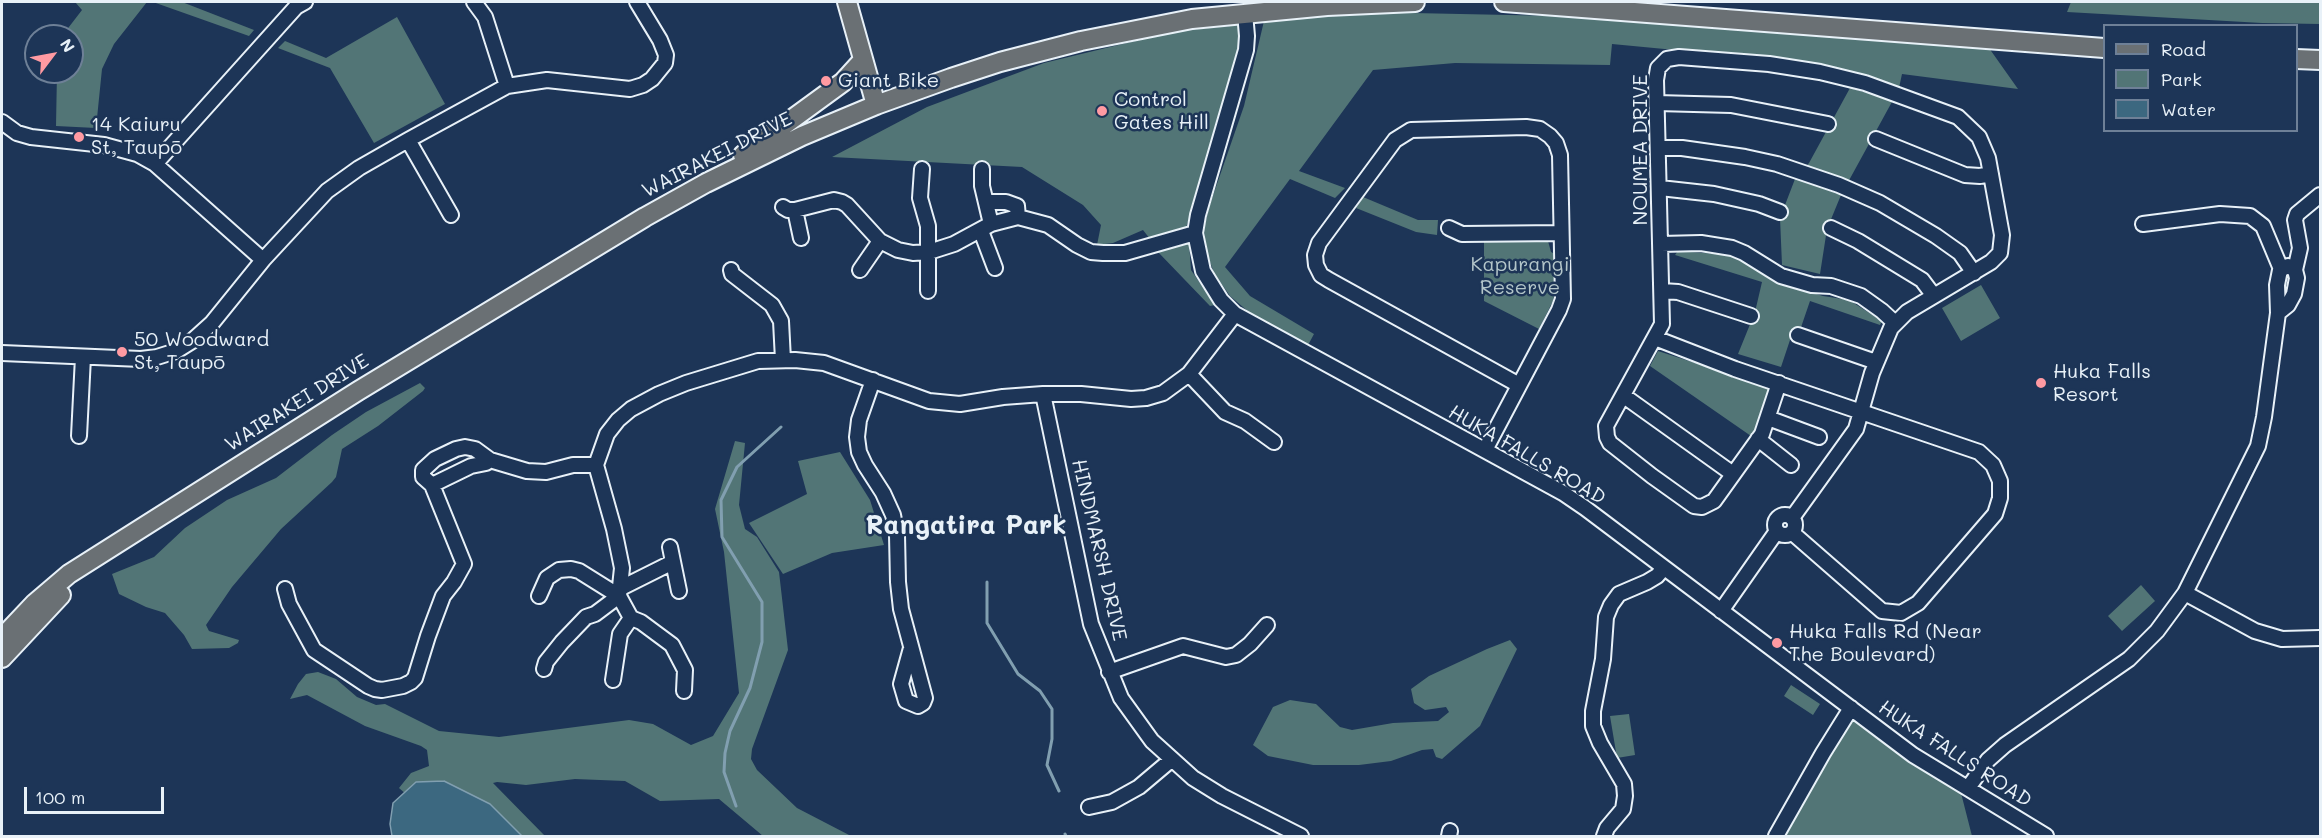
<!DOCTYPE html>
<html>
<head>
<meta charset="utf-8">
<style>
  body { margin:0 }
  #map { position:relative; width:2322px; height:838px; overflow:hidden; background:#1d3557; font-family:Mali,sans-serif }
  canvas { display:block }
  .frame { position:absolute; inset:0; border:3px solid #e8f1f8; pointer-events:none }
  .legend { position:absolute; left:2103px; top:24px; width:195px; height:108px; box-sizing:border-box; background:#1d3557; border:2px solid #6e8097; margin:0; padding:8px 10px; list-style:none; font-size:18px; color:#e8f1f8 }
  .legend li { display:flex; align-items:center; gap:12px; height:30px }
  .legend b { width:30px; border:2px solid #6e8097 }
  .north { position:absolute; left:24px; top:24px; width:60px; height:60px; box-sizing:border-box; background:#1d3557; border:2px solid #6e8097; border-radius:50%; rotate:58deg; font-size:16px; font-weight:700; line-height:24px; text-align:center; color:#e8f1f8 }
  .north::after { content:''; display:block; margin:auto; width:21px; height:27px; background:#ff9aa2; clip-path:polygon(50% 0,100% 100%,50% 72%,0 100%) }
  .scale { position:absolute; left:24px; top:787px; width:140px; height:27px; box-sizing:border-box; border:3px solid #e8f1f8; border-top:0; padding-left:8px; font-size:18px; line-height:21px; white-space:nowrap; color:#e8f1f8; -webkit-text-stroke:4px #1d3557; paint-order:stroke }
</style>
</head>
<body>
<div id="map">
<canvas width="2322" height="838"></canvas>
<div class="frame"></div>
<ul class="legend">
<li><b style="height:8px;background:#6a7074"></b>Road</li>
<li><b style="height:16px;background:#527576"></b>Park</li>
<li><b style="height:16px;background:#3c6880"></b>Water</li>
</ul>
<div class="north">N</div>
<div class="scale">100 m</div>
</div>
<script>
const c = document.querySelector('canvas').getContext('2d');
c.lineJoin = 'round';
function paint(path, color) { c.fillStyle = color; c.fill(path, 'evenodd'); }
const poly = rows => new Path2D(rows.map(r => 'M' + r).join(''));
function stroke(path, color, width, dash) { c.strokeStyle = color; c.lineWidth = width; c.lineCap = dash ? 'butt' : 'round'; c.setLineDash(dash || []); c.stroke(path); }
function label(font, color, halo, rows, align = 'center') {
  c.font = font + ' Mali,sans-serif'; c.lineWidth = 5; c.setLineDash([]); c.textBaseline = 'middle'; c.strokeStyle = halo; c.fillStyle = color; for (const [text, x, y, turn = 0] of rows) {
    c.save(); c.translate(x, y); c.rotate((+turn || 0) * Math.PI / 180); c.textAlign = isNaN(turn) ? turn : align; if (halo) c.strokeText(text, 0, 0); c.fillText(text, 0, 0); c.restore();
  }
}
paint(poly([
  [75,2,147,2,114,44,102,69,96,128,56,126,57,72,72,72,72,36,62,36,82,10],
  [153,2,182,2,254,30,249,36],
  [2071,2,2320,2,2320,24,2262,23,2067,12],
  [1364,12,1654,18,1989,48,2018,89,1902,74,1899,88,1801,62,1612,44,1610,65,1455,63,1373,70,1299,171,1345,188,1335,198,1290,179,1225,267,1250,296,1314,334,1307,347,1250,313,1230,296,1214,273,1205,248,1204,229,1209,207,1244,106,1264,21],
  [397,17,445,104,374,143,330,68,278,48,285,41,326,58],
  [1240,25,1238,61,1186,228,1150,239,1143,230,1113,243,1097,245,1101,225,1083,205,1022,167,832,157,927,107,1044,63,1176,31],
  [1850,88,1893,100,1841,195,1827,229,1820,274,1782,265,1780,218,1795,179,1809,163],
  [1363,197,1418,220,1438,220,1437,235,1416,232,1356,208],
  [1548,241,1551,252,1555,254,1557,284,1553,301,1539,329,1484,301,1484,242],
  [1189,242,1191,270,1215,305,1210,306,1158,252],
  [1678,251,1731,255,1787,285,1823,296,1849,300,1882,321,1880,325,1810,301,1797,339,1791,337,1781,367,1738,354,1755,312,1762,282,1675,255],
  [1981,285,2000,318,1961,341,1942,308],
  [1658,351,1770,387,1759,426,1751,436,1650,366],
  [420,383,425,388,423,391,378,426,342,449,336,477,332,482,281,529,232,587,206,625,209,631,239,640,238,643,229,648,192,649,184,635,165,613,146,607,119,594,112,574,154,557,185,528,227,500,276,478,332,435,366,412],
  [735,441,745,443,739,505,745,529,757,537,779,572,788,650,752,749,751,759,757,770,797,808,851,836,763,836,719,799,660,801,625,781,575,779,526,785,497,782,493,783,545,836,513,836,415,802,399,788,411,773,429,766,427,750,421,746,365,726,307,695,290,699,298,684,306,674,318,672,336,679,357,697,376,705,385,704,439,731,499,737,629,720,653,724,691,745,713,736,739,693,724,552,715,509],
  [840,452,870,500,884,545,832,553,783,574,749,523,807,494,798,461],
  [2141,585,2155,601,2122,631,2108,616],
  [1510,640,1517,649,1480,726,1442,759,1436,757,1433,749,1422,750,1391,761,1359,765,1313,765,1268,756,1253,745,1273,707,1290,700,1316,704,1340,727,1352,730,1393,723,1438,721,1449,712,1446,707,1425,710,1414,703,1411,689,1429,676,1487,649],
  [1791,685,1820,704,1813,715,1784,696],
  [1629,714,1635,755,1617,758,1610,716],
  [1851,719,1961,793,1972,836,1782,836]
]), '#527576');
const water = poly([
  [444,781,490,804,522,836,392,836,390,824,393,803,416,782,444,781]
]);
paint(water, '#3c6880');
stroke(water, '#819fb0', 1.5);
stroke(poly([
  [987,582,987,623,1018,674,1040,691,1052,709,1052,739,1047,765,1059,791],
  [736,806,724,772,725,753,730,731,750,688,762,642,762,602,722,537,721,500,737,467,781,427],
  [1065,834,1066,836]
]), '#819fb0', 3);
const minor = poly([
  [474,2,485,17,507,86],
  [1245,13,1247,36,1246,50,1198,215,1195,233,1203,271,1221,300,1235,314,1563,493,1585,508,1913,755,2046,836],
  [1657,103,1731,105,1828,124],
  [2,122,17,133,31,137,104,145,137,154,155,164,263,260],
  [1876,139,1965,175,1980,176,1991,174],
  [408,140,451,215],
  [1658,148,1682,148,1745,157,1777,164,1839,185,1880,203,1936,236,1960,253,1974,273],
  [155,164,296,7,305,2],
  [922,169,920,198,928,226,928,291],
  [982,169,982,186,991,224],
  [1660,188,1714,194,1759,204,1780,212],
  [986,202,1006,202,1017,206,1018,217],
  [783,207,788,210,795,210,834,200,842,202,847,205,880,241,898,250,913,253,929,252,954,244,991,224,1018,217,1048,225,1077,245,1091,252,1103,253,1125,253,1195,233],
  [795,210,801,238],
  [2143,224,2220,214,2250,216,2263,226,2281,269],
  [1449,228,1462,234,1561,233],
  [1831,228,1858,241,1922,280,1934,296],
  [981,231,995,268],
  [1661,244,1701,243,1732,248,1744,253,1781,276,1812,285,1831,286,1861,296,1882,311,1895,323],
  [731,270,732,274,772,305,781,321,783,360],
  [860,270,880,241],
  [2295,270,2300,248,2295,220,2297,214,2320,195],
  [1662,291,1678,292,1751,316],
  [1798,335,1876,362],
  [1655,338,1735,369,1979,452,1993,465,2000,481,2000,498,1995,514,1918,603,1901,613,1882,611,1796,536,1793,531],
  [2,353,141,359,157,357,176,351,192,341,212,323,263,260,327,191,359,168,408,140,507,86,547,80,630,89,643,85,652,79,665,63,666,55,660,40,637,2],
  [1189,374,1225,412,1245,421,1274,442],
  [873,380,859,420,857,437,859,452,865,465,883,493,893,515,897,535,898,582,901,609,925,698,923,703,918,706,906,701,901,684,911,648],
  [1779,383,1762,434,1714,501,1702,507,1694,506,1652,476,1610,443,1607,437,1606,426,1662,324,1656,80,1658,68,1667,59,1679,57,1769,64,1820,72,1865,83,1958,117,1979,137,1988,158,2002,235,2000,253,1991,262,1907,312,1891,328,1872,373,1856,429,1792,518],
  [1043,394,1091,624,1121,698,1152,741,1193,778,1222,796,1301,836],
  [1624,396,1733,474],
  [1768,418,1819,437],
  [79,436,83,357],
  [1758,439,1791,465],
  [1485,450,1559,310,1563,299,1560,155,1556,143,1550,136,1540,129,1526,127,1411,130,1395,140,1319,243,1315,255,1316,265,1321,275,1329,280,1519,385],
  [490,460,486,463,471,466,432,485,423,477,423,470,435,459,456,449,465,447,475,449,490,460,527,471,546,472,573,465,596,465],
  '1775 525a10 10 0 1 1 20 0a10 10 0 1 1-20 0Z',
  [670,547,679,591],
  [621,588,673,562],
  [285,589,289,604,314,650,368,686,375,689,382,690,403,686,411,682,415,678,428,636,443,596,454,582,464,564,432,485],
  [2185,593,2255,631,2282,639,2320,638],
  [539,596,547,578,559,570,571,569,579,571,619,596],
  [1721,611,1777,531],
  [631,618,619,596,622,568,614,529,596,465,607,434,618,420,631,409,659,394,686,383,758,361,795,360,824,363,929,401,960,404,1003,397,1043,394,1081,394,1131,399,1146,398,1163,393,1189,374,1235,314],
  [631,618,641,622,672,645,685,670,684,691],
  [544,669,546,662,562,642,586,617,595,614,619,596],
  [1109,672,1183,646,1226,657,1236,655,1250,644,1267,625],
  [613,680,620,634,631,618],
  [1968,788,1988,760,2005,745,2129,659,2157,631,2185,593,2258,446,2264,417,2278,313,2277,285,2280,270,2288,266,2295,270,2297,278,2294,294,2288,305,2278,313],
  [1089,807,1112,802,1139,787,1171,760],
  [1449,836,1450,831],
  [1604,836,1607,828,1623,809,1625,796,1624,784,1600,743,1593,726,1593,711,1603,659,1606,617,1611,605,1619,594,1647,582,1657,576,1664,568],
  [1776,836,1823,753,1851,708]
]);
const major = poly([
  [847,2,876,105],
  [1504,2,2104,48],
  [2296,59,2320,60],
  [743,155,843,82,863,60],
  [2,638,35,603,69,574,358,391,645,217,706,183,802,136,876,105,951,78,1000,62,1081,41,1192,19,1327,6,1415,2],
  [2,658,61,595]
]);
stroke(minor, '#e8f1f8', 18);
stroke(major, '#e8f1f8', 22);
stroke(minor, '#1d3557', 14);
stroke(major, '#6a7074', 18);
for (const [x, y, r, color] of [
  [826,81,6,"#ff9aa2"],
  [1102,111,6,"#ff9aa2"],
  [79,137,6,"#ff9aa2"],
  [122,352,6,"#ff9aa2"],
  [2041,383,6,"#ff9aa2"],
  [1777,643,6,"#ff9aa2"]
]) { const dot = new Path2D(); dot.arc(x, y, r, 0, 2 * Math.PI); c.fillStyle = color; c.fill(dot); stroke(dot, '#1d3557', 2); }
label('20px', '#e8f1f8', '#1d3557', [
  ["Giant Bike",838,81],
  ["Control",1114,100],
  ["Gates Hill",1114,123],
  ["14 Kaiuru",91,125],
  ["St, Taupō",91,148],
  ["50 Woodward",134,340],
  ["St, Taupō",134,363],
  ["Huka Falls",2053,372],
  ["Resort",2053,395],
  ["Huka Falls Rd (Near",1789,632],
  ["The Boulevard)",1789,655]
], 'left');
label('20px', '#e8f1f8', '#1d3557', [
  ["NOUMEA DRIVE",1641,150,-90],
  ["WAIRAKEI DRIVE",717,155,-27],
  ["WAIRAKEI DRIVE",297,403,-32],
  ["HUKA FALLS ROAD",1527,455,30],
  ["HINDMARSH DRIVE",1099,550,77],
  ["HUKA FALLS ROAD",1955,754,33]
]);
label('20px', '#b4c6ca', '#1d3557', [
  ["Kapurangi",1520,265],
  ["Reserve",1520,288]
]);
label('bold 26px', '#e8f1f8', '#1d3557', [
  ["Rangatira Park",966,526]
]);
</script>
</body>
</html>
